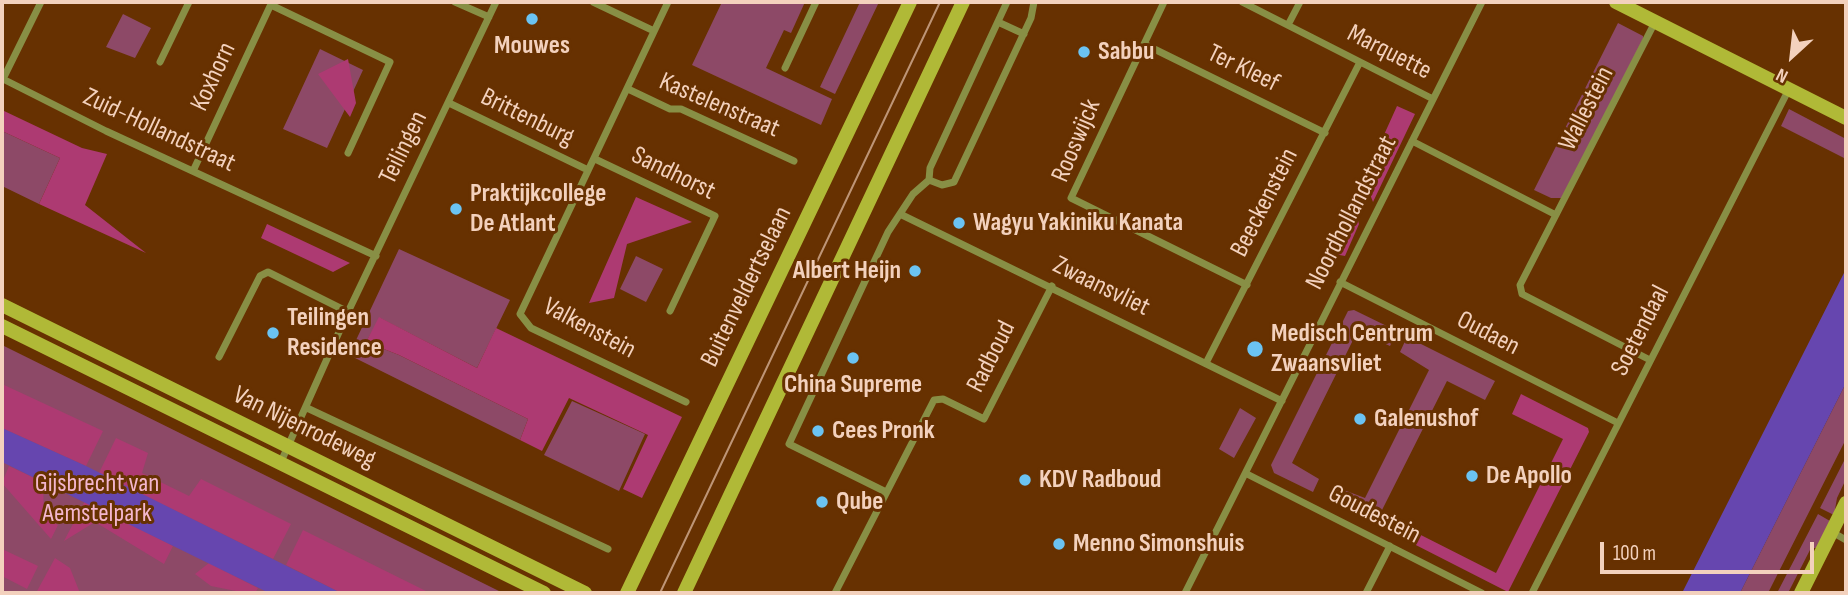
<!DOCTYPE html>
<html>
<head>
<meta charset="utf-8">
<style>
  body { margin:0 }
  #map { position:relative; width:1848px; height:595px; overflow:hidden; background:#673101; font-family:"Sofia Sans Condensed",sans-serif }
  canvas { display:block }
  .frame { position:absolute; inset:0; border:4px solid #f3d1bd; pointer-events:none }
  .north { position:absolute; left:1757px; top:21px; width:70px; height:70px; -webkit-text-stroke:5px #673101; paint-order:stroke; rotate:207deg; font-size:19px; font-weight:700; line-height:28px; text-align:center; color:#f3d1bd }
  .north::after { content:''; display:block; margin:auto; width:24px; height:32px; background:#f3d1bd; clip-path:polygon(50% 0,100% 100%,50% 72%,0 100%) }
  .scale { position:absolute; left:1600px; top:542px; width:214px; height:32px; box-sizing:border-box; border:4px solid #f3d1bd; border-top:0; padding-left:9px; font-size:21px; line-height:24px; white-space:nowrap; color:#f3d1bd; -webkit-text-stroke:5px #673101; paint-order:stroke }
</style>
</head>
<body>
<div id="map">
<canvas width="1848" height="595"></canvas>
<div class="frame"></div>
<div class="north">N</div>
<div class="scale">100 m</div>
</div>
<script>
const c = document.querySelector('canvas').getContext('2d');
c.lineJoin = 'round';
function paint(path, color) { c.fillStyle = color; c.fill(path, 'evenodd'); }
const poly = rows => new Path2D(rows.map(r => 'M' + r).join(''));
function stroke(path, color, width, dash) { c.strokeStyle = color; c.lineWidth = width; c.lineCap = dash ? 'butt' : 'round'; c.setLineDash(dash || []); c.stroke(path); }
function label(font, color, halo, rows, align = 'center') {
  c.font = font + ' "Sofia Sans Condensed",sans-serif'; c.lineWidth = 6; c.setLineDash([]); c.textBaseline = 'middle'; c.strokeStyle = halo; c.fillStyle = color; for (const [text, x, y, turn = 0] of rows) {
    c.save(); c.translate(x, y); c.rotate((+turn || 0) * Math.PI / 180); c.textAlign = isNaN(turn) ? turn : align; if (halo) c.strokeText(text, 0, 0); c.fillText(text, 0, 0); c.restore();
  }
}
paint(poly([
  [722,2,805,2,791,33,784,30,766,68,832,99,821,125,692,65],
  [860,2,879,2,835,94,820,87],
  [123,14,151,28,135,58,106,47],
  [1618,23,1643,36,1643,39,1563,198,1551,198,1534,190],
  [320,49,363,70,327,148,283,129],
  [1789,109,1846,139,1846,159,1781,126],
  [2,131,60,158,39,204,2,186],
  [399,249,510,300,477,368,380,318,366,342,399,355,528,419,520,440,349,355],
  [636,256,663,269,646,302,620,289],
  [1354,310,1397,331,1390,346,1368,336,1365,338,1356,334,1292,463,1319,479,1313,492,1274,473,1271,465,1348,311],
  [1407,337,1495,381,1485,400,1447,381,1380,514,1399,524,1395,533,1330,500,1336,487,1365,498,1429,370,1400,352],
  [2,345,503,593,2,593],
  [1846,383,1846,439,1768,593,1740,593],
  [572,401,645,434,619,491,544,455],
  [1240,408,1256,418,1234,458,1219,449],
  [1846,457,1846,479,1837,498,1834,515,1820,508],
  [1818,514,1830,521,1817,548,1811,548,1788,593,1777,593]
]), '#8d4967');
paint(poly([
  [348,59,356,103,350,117,318,74],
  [1397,106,1415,114,1373,202,1364,179],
  [2,110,82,148,107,154,85,205,146,253,39,204,60,158,2,131],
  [636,197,692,222,627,244,614,298,589,303],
  [1354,207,1359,224,1345,256,1329,253],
  [267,224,350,263,333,272,261,238],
  [379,317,477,368,496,328,682,417,642,498,623,489,648,435,569,398,542,451,520,440,528,419,399,355,366,342],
  [2,384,103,431,86,466,2,428],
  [1521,394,1588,428,1589,432,1508,592,1404,539,1409,529,1496,573,1563,439,1512,414],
  [116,438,148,453,142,473,189,496,201,479,291,524,273,559,99,473],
  [9,466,43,482,44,516,58,525,51,539,2,483],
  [85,501,173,546,164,564,95,522,64,541],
  [303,530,430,593,341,593,286,565],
  [2,549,38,566,27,589,2,576],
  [55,558,70,568,80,593,36,593],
  [209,563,258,588,255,593,246,593,211,586,195,574]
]), '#ad3a72');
paint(poly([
  [1846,269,1846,383,1740,593,1682,593],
  [2,428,86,466,341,593,269,593,2,462]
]), '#6646af');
stroke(poly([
  [41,2,3,79,106,131,376,256],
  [455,2,489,17],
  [593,2,654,31],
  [668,2,520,314,531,328,686,402],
  [1164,2,1071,198,1247,285],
  [1242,2,1433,99],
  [271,5,390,62,348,153],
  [998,22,1024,34],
  [1288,25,1300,2],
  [1144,44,1325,133],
  [160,62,189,2],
  [785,68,816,2],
  [628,89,670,109,681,109,794,161],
  [449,103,588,170],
  [1412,141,1556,215],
  [595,159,715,216,670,311],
  [194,169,272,2],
  [929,180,942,185,954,182,1031,18,1034,2],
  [900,214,1282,401],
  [1340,282,1618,423],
  [219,357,260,276,268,272,348,312],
  [1650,360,1522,294,1520,285,1655,22],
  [1206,363,1360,62],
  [307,408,608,549],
  [280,464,348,312,496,2],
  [1247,474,1482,593],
  [886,492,789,444,888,232,913,194,929,180,930,168,1007,2],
  [1832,532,1846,540],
  [835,593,934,400,943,399,984,419,1052,286],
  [1185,593,1482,2],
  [1366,593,1390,546],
  [1532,593,1789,89]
]), '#888f45', 7);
stroke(poly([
  [1616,2,1846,118],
  [2,305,585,593],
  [2,326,544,593],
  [627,593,910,2],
  [684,593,963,2],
  [1801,593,1846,503]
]), '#b0b937', 14);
stroke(poly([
  [660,593,940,2]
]), '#be9576', 2);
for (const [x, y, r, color] of [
  [532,19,7,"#6bc3f2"],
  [1084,52,7,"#6bc3f2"],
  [456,209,7,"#6bc3f2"],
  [959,223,7,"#6bc3f2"],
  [915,271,7,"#6bc3f2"],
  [273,333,7,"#6bc3f2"],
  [1255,349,9,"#6bc3f2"],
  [853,358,7,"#6bc3f2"],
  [1360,419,7,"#6bc3f2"],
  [818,431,7,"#6bc3f2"],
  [1472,476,7,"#6bc3f2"],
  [1025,480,7,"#6bc3f2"],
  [822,502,7,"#6bc3f2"],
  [1059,544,7,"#6bc3f2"]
]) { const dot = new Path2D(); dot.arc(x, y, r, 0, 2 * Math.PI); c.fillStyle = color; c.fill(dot); stroke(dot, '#673101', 2.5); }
label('bold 26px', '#f3d1bd', '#673101', [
  ["Mouwes",532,46,"center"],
  ["Sabbu",1098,52],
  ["Praktijkcollege",470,194],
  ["De Atlant",470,224],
  ["Wagyu Yakiniku Kanata",973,223],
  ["Albert Heijn",901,271,"right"],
  ["Teilingen",287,318],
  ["Residence",287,348],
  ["Medisch Centrum",1271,334],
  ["Zwaansvliet",1271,364],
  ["China Supreme",853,385,"center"],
  ["Galenushof",1374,419],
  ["Cees Pronk",832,431],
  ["De Apollo",1486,476],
  ["KDV Radboud",1039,480],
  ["Qube",836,502],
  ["Menno Simonshuis",1073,544]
], 'left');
label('26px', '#f3d1bd', '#673101', [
  ["Marquette",1389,53,27],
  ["Ter Kleef",1243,69,26],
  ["Koxhorn",214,77,-65],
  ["Kastelenstraat",719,106,23],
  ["Wallestein",1587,109,-63],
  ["Brittenburg",527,118,26],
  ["Zuid-Hollandstraat",159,131,25],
  ["Rooswijck",1077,141,-67],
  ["Teilingen",404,148,-64],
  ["Sandhorst",673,174,26],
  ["Beeckenstein",1265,203,-63],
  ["Noordhollandstraat",1352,213,-63],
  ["Buitenveldertselaan",747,287,-64],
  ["Zwaansvliet",1101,287,26],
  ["Valkenstein",589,329,28],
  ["Soetendaal",1641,331,-63],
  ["Oudaen",1488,334,27],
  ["Radboud",992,357,-63],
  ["Van Nijenrodeweg",304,428,26],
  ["Goudestein",1374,515,27]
]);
label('26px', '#f3b6ce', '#673101', [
  ["Gijsbrecht van",97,484],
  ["Aemstelpark",97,514]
]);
</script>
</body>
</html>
